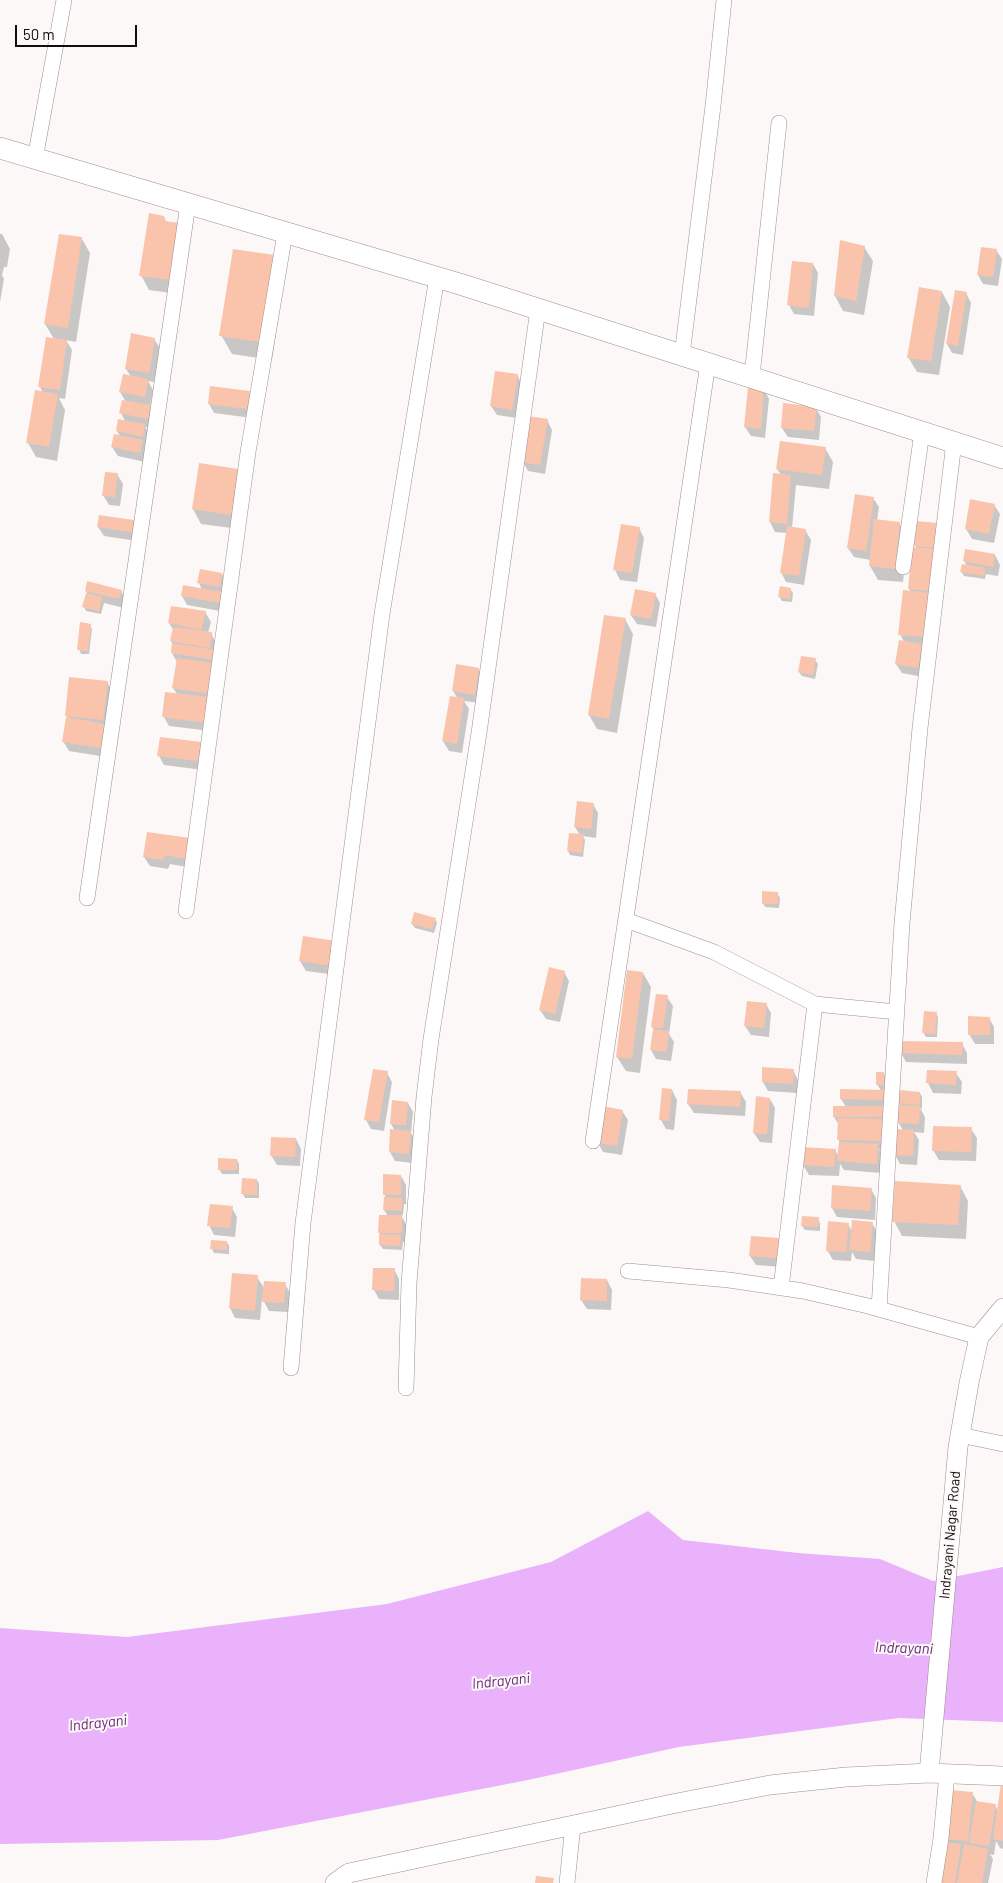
<!DOCTYPE html>
<html>
<head>
<meta charset="utf-8">
<style>
  body { margin:0 }
  #map { position:relative; width:1003px; height:1883px; overflow:hidden; background:#fcf8f8; font-family:Barlow,sans-serif }
  canvas { display:block }
  .scale { position:absolute; left:15px; top:25px; width:122px; height:22px; box-sizing:border-box; border:2px solid #120c0c; border-top:0; padding-left:6px; font-size:15px; line-height:18px; white-space:nowrap; color:#120c0c; -webkit-text-stroke:4px #fcf8f8; paint-order:stroke }
</style>
</head>
<body>
<div id="map">
<canvas width="1003" height="1883"></canvas>
<div class="scale">50 m</div>
</div>
<script>
const c = document.querySelector('canvas').getContext('2d');
c.lineJoin = 'round';
function paint(path, color) { c.fillStyle = color; c.fill(path, 'evenodd'); }
const poly = rows => new Path2D(rows.map(r => 'M' + r).join(''));
function stroke(path, color, width, dash) { c.strokeStyle = color; c.lineWidth = width; c.lineCap = dash ? 'butt' : 'round'; c.setLineDash(dash || []); c.stroke(path); }
function label(font, color, halo, rows, align = 'center') {
  c.font = font + ' Barlow,sans-serif'; c.lineWidth = 4; c.setLineDash([]); c.textBaseline = 'middle'; c.strokeStyle = halo; c.fillStyle = color; for (const [text, x, y, turn = 0] of rows) {
    c.save(); c.translate(x, y); c.rotate((+turn || 0) * Math.PI / 180); c.textAlign = isNaN(turn) ? turn : align; if (halo) c.strokeText(text, 0, 0); c.fillText(text, 0, 0); c.restore();
  }
}
paint(poly([
  [648,1511,683,1540,798,1553,880,1559,933,1581,1003,1567,1003,1722,899,1718,679,1747,528,1780,218,1840,0,1844,0,1628,127,1637,387,1604,551,1562]
]), '#e9b2fb');
paint(poly([
  [164,217,167,223,179,294,149,290,141,275],
  [0,234,2,234,10,249,7,267,4,267,2,275,4,279,0,302],
  [82,239,90,253,76,342,66,340,72,350,65,399,59,398,65,410,57,461,36,457,28,443,43,393,40,387,54,339,45,324],
  [864,247,873,261,864,315,843,311,835,296],
  [996,250,1002,259,998,286,983,284,978,275],
  [813,264,818,273,814,316,794,314,789,305],
  [285,275,272,360,232,354,221,335],
  [942,292,950,307,939,375,917,372,908,357],
  [966,293,971,303,963,355,952,353,947,344],
  [154,339,160,348,154,382,148,381,153,390,150,406,156,416,153,428,145,427,150,435,148,445,144,445,147,450,145,462,118,456,112,447,120,436,117,431,125,421,121,413,126,402,120,392,131,377,126,369],
  [517,375,522,384,517,418,497,415,491,406],
  [764,389,769,399,765,438,751,436,745,427],
  [249,392,254,401,252,418,214,413,209,404],
  [816,408,821,417,819,440,788,437,782,428],
  [547,420,552,430,545,474,528,471,523,462],
  [825,448,833,462,829,489,796,485,792,528,805,530,811,540,804,585,786,582,781,572,787,533,775,532,770,522,774,475,781,475,777,469],
  [200,465,237,470,245,484,239,529,201,524,193,509],
  [117,474,123,484,120,506,109,505,103,495],
  [873,498,879,507,877,521,899,523,908,538,903,582,878,580,870,566,870,560,854,557,848,548],
  [994,505,1000,514,994,543,972,539,966,529],
  [133,521,138,531,137,541,104,536,98,527],
  [917,523,941,556,923,677,902,673,896,664,904,642,900,634,911,592,909,589,917,549,915,545],
  [639,528,644,538,637,582,620,580,615,570],
  [995,555,1000,565,998,576,986,574,985,579,964,576,961,571,967,566,964,561],
  [222,574,227,583,226,612,187,605,182,596,202,590,199,583],
  [790,589,793,593,792,602,782,601,779,596],
  [86,591,121,591,126,600,124,608,104,603,101,614,86,611,84,606,88,595],
  [655,594,660,603,656,627,637,624,631,615],
  [205,612,211,622,208,633,211,633,216,643,211,731,169,726,164,717,177,694,173,688,177,662,172,653,173,645,171,641,174,631,169,623],
  [625,619,633,634,617,733,597,729,589,715],
  [90,625,92,629,89,654,81,654,79,649],
  [815,660,818,664,815,679,802,676,799,672],
  [478,669,484,678,480,703,464,701,469,709,462,753,449,751,443,741,458,699,453,691],
  [107,682,115,697,106,757,69,751,63,741,68,718,66,715],
  [200,743,205,752,203,770,164,765,159,756],
  [593,804,598,813,596,838,583,836,585,840,583,857,570,855,568,851,580,835,575,827],
  [189,839,192,868,170,864,168,869,150,866,144,857],
  [777,893,780,898,779,908,765,907,763,903],
  [435,919,437,923,434,933,415,928,412,924],
  [304,937,337,975,306,971,300,961],
  [564,972,569,981,560,1022,546,1019,540,1010],
  [643,973,651,987,640,1073,626,1071,617,1057],
  [667,997,673,1006,669,1034,674,1042,671,1061,656,1059,651,1050,654,1029,652,1027],
  [766,1004,771,1013,769,1037,751,1035,745,1026],
  [936,1013,938,1017,937,1037,926,1037,923,1032],
  [989,1018,994,1027,994,1044,975,1044,969,1034],
  [962,1044,967,1053,967,1064,906,1062,901,1053],
  [793,1070,798,1080,797,1093,768,1091,763,1082],
  [928,1071,956,1073,962,1082,961,1094,933,1093,928,1083],
  [387,1073,392,1082,384,1131,371,1129,366,1120],
  [884,1073,886,1077,887,1150,879,1149,882,1154,881,1173,844,1170,840,1164,839,1176,809,1175,803,1165,804,1148,835,1150,839,1157,839,1125,834,1117,846,1107,841,1099,881,1091,877,1084],
  [672,1090,677,1100,674,1130,666,1129,661,1120],
  [740,1092,746,1102,745,1116,694,1113,688,1104],
  [900,1092,920,1093,922,1097,922,1109,920,1108,925,1117,924,1133,914,1132,919,1140,917,1165,900,1164,895,1155,903,1130,898,1122,901,1107,899,1103],
  [770,1099,775,1108,772,1143,760,1142,754,1133],
  [408,1103,413,1112,411,1133,416,1141,414,1163,395,1161,390,1152,395,1131,391,1124],
  [622,1111,628,1120,622,1155,603,1152,598,1143],
  [971,1129,977,1138,976,1161,939,1160,933,1150],
  [296,1139,301,1149,300,1166,277,1165,271,1155],
  [237,1160,239,1164,239,1174,222,1174,219,1169],
  [401,1176,406,1185,406,1204,404,1204,403,1215,401,1215,407,1226,407,1242,403,1242,402,1250,383,1249,380,1245,380,1232,388,1216,384,1210,386,1198,384,1194],
  [257,1180,259,1184,259,1198,245,1198,243,1194],
  [960,1186,968,1201,966,1239,902,1236,894,1221],
  [871,1189,876,1198,875,1220,837,1217,832,1208],
  [232,1208,237,1217,235,1237,214,1235,209,1225],
  [818,1219,820,1223,820,1231,805,1230,802,1226],
  [872,1223,877,1232,875,1261,856,1259,852,1252,851,1261,833,1260,827,1250,848,1224,852,1232],
  [779,1239,784,1249,783,1267,756,1265,750,1256],
  [227,1242,229,1246,229,1254,214,1253,212,1249],
  [394,1269,399,1279,399,1300,379,1299,374,1290],
  [233,1274,257,1277,265,1289,285,1284,290,1293,289,1312,269,1311,262,1298,260,1320,235,1318,230,1308],
  [607,1280,612,1290,611,1310,587,1309,581,1300],
  [1003,1785,1003,1849,1000,1848,996,1841,994,1855,990,1854,993,1859,988,1883,938,1883,949,1844,946,1838,972,1793,978,1803,995,1805,998,1811]
]), '#0003');
paint(poly([
  [149,213,164,216,165,221,180,223,171,280,139,276],
  [59,234,82,237,68,328,44,324],
  [840,240,865,246,856,301,834,296],
  [981,247,997,249,993,277,977,275],
  [233,249,274,255,261,342,219,336],
  [792,261,813,263,809,308,787,305],
  [919,287,942,291,931,361,907,358],
  [955,290,967,292,958,346,946,344],
  [131,333,155,338,149,373,125,369],
  [46,337,67,340,60,390,38,387],
  [495,371,518,374,512,410,490,406],
  [123,374,148,379,145,397,119,392],
  [210,386,250,391,247,409,208,404],
  [748,387,764,388,761,429,744,427],
  [35,390,58,394,49,447,26,443],
  [122,400,151,405,148,419,119,413],
  [783,403,817,407,814,431,781,428],
  [528,416,548,419,540,465,521,462],
  [118,419,145,424,143,437,116,431],
  [114,434,143,440,140,453,111,447],
  [780,441,826,447,822,475,776,469],
  [199,463,238,469,231,515,192,509],
  [105,472,118,473,115,497,102,496],
  [773,473,791,475,787,524,769,522],
  [855,494,874,497,866,551,847,548],
  [970,499,995,504,989,534,965,529],
  [99,515,134,520,132,532,97,527],
  [874,519,900,522,895,569,869,566],
  [916,521,938,523,936,548,914,546],
  [621,524,640,527,632,573,613,570],
  [787,526,806,529,799,576,780,573],
  [912,547,934,549,930,591,908,589],
  [965,549,995,554,993,567,963,561],
  [962,564,985,568,984,576,960,572],
  [200,569,222,573,220,587,197,583],
  [87,581,122,590,119,599,85,591],
  [183,585,223,592,221,603,181,596],
  [780,586,791,588,790,599,778,597],
  [635,589,656,593,651,619,630,615],
  [903,590,930,593,926,637,898,635],
  [86,593,102,597,99,611,82,607],
  [171,606,206,611,201,630,168,623],
  [604,615,626,618,609,719,588,715],
  [80,622,91,624,88,651,77,650],
  [173,627,212,632,210,648,170,641],
  [899,640,922,644,918,668,895,664],
  [172,643,215,650,214,660,171,653],
  [801,656,816,658,813,675,798,672],
  [177,658,214,663,209,694,172,688],
  [456,664,479,668,475,695,452,691],
  [69,677,108,681,103,720,65,716],
  [165,692,209,697,206,723,162,717],
  [450,696,464,698,457,744,442,741],
  [66,717,105,724,101,748,62,742],
  [160,737,201,742,198,761,157,756],
  [577,801,594,803,591,829,574,827],
  [147,832,190,838,187,859,165,855,163,860,143,857],
  [569,833,584,834,582,853,567,851],
  [762,891,778,892,778,904,762,904],
  [414,912,436,918,432,929,411,924],
  [303,936,336,941,332,966,299,961],
  [549,967,565,971,555,1014,539,1010],
  [627,970,643,972,632,1059,616,1057],
  [656,994,668,995,663,1028,651,1027],
  [747,1001,767,1003,764,1028,744,1026],
  [924,1011,937,1012,935,1034,922,1033],
  [968,1016,990,1017,990,1035,968,1035],
  [653,1029,669,1031,666,1052,650,1050],
  [900,1041,963,1042,962,1055,899,1053],
  [762,1067,794,1069,793,1084,762,1082],
  [373,1069,388,1071,379,1122,364,1120],
  [927,1070,957,1071,956,1085,926,1083],
  [876,1072,884,1072,884,1085,876,1085],
  [662,1088,672,1089,669,1121,659,1120],
  [688,1089,741,1091,740,1107,687,1104],
  [840,1089,887,1090,887,1100,840,1099],
  [899,1090,920,1092,920,1105,898,1103],
  [756,1096,770,1098,767,1134,753,1133],
  [392,1100,408,1102,406,1125,390,1124],
  [898,1105,920,1106,919,1124,897,1123],
  [603,1106,623,1110,617,1146,597,1143],
  [833,1106,884,1106,884,1117,833,1117],
  [838,1118,883,1119,883,1141,837,1140],
  [933,1126,972,1127,971,1152,932,1151],
  [390,1129,411,1131,409,1154,389,1152],
  [895,1129,914,1130,913,1156,894,1155],
  [271,1137,296,1138,295,1157,270,1156],
  [839,1142,878,1144,877,1164,837,1161],
  [803,1147,836,1149,834,1167,802,1165],
  [218,1158,237,1159,237,1170,218,1170],
  [383,1174,401,1175,401,1195,383,1195],
  [242,1178,257,1179,257,1195,241,1194],
  [895,1181,961,1185,958,1225,892,1222],
  [832,1185,872,1188,870,1211,831,1208],
  [384,1197,402,1198,402,1211,383,1210],
  [210,1204,233,1206,230,1228,207,1226],
  [379,1215,402,1215,402,1233,378,1233],
  [802,1216,819,1217,818,1227,801,1226],
  [852,1220,873,1222,870,1252,849,1250],
  [828,1221,849,1223,846,1252,826,1251],
  [379,1234,401,1235,400,1246,379,1245],
  [751,1236,779,1238,778,1258,749,1256],
  [211,1240,227,1241,227,1250,210,1249],
  [373,1268,395,1268,394,1291,372,1290],
  [232,1273,258,1275,255,1311,229,1308],
  [581,1278,607,1279,607,1301,580,1300],
  [264,1281,286,1282,284,1303,262,1302],
  [1001,1783,1003,1783,1003,1841,993,1839],
  [950,1790,973,1792,968,1841,945,1839],
  [976,1801,996,1804,989,1846,969,1843],
  [942,1842,961,1844,955,1883,936,1883],
  [964,1844,988,1849,982,1883,957,1883],
  [536,1876,554,1878,553,1883,535,1883]
]), '#f9c4ab');
const minor = poly([
  [35,159,64,0],
  [682,355,713,106,724,0],
  [752,376,779,123],
  [903,567,922,432],
  [87,898,188,204],
  [186,911,248,452,285,233],
  [626,920,714,952,815,1004],
  [593,1141,708,363],
  [628,1271,729,1280,803,1291,868,1306,979,1337],
  [781,1288,815,1004,897,1012],
  [879,1309,902,923,920,728,954,442],
  [291,1368,303,1223,382,614,437,277],
  [406,1388,409,1283,424,1097,431,1039,479,733,538,309],
  [960,1435,1003,1444],
  [567,1883,573,1825],
  [934,1883,941,1838,947,1774]
]);
const tertiary = poly([
  [929,1773,958,1447,969,1383,979,1337,1003,1308],
  [335,1883,349,1873,672,1804,770,1785,846,1777,929,1773,1003,1776]
]);
const secondary = poly([
  [0,148,463,285,1003,458]
]);
stroke(minor, '#a08d8d', 16);
stroke(tertiary, '#a08d8d', 20);
stroke(secondary, '#a08d8d', 22);
stroke(minor, '#fff', 15);
stroke(tertiary, '#fff', 19);
stroke(secondary, '#fff', 21);
label('14px', '#120c0c', '#fcf8f8', [
  ["Indrayani Nagar Road",950,1535,-85]
]);
label('italic 15px', '#6a287d', '#fcf8f8', [
  ["Indrayani",904,1648,2],
  ["Indrayani",501,1681,-6],
  ["Indrayani",98,1723,-6]
]);
</script>
</body>
</html>
